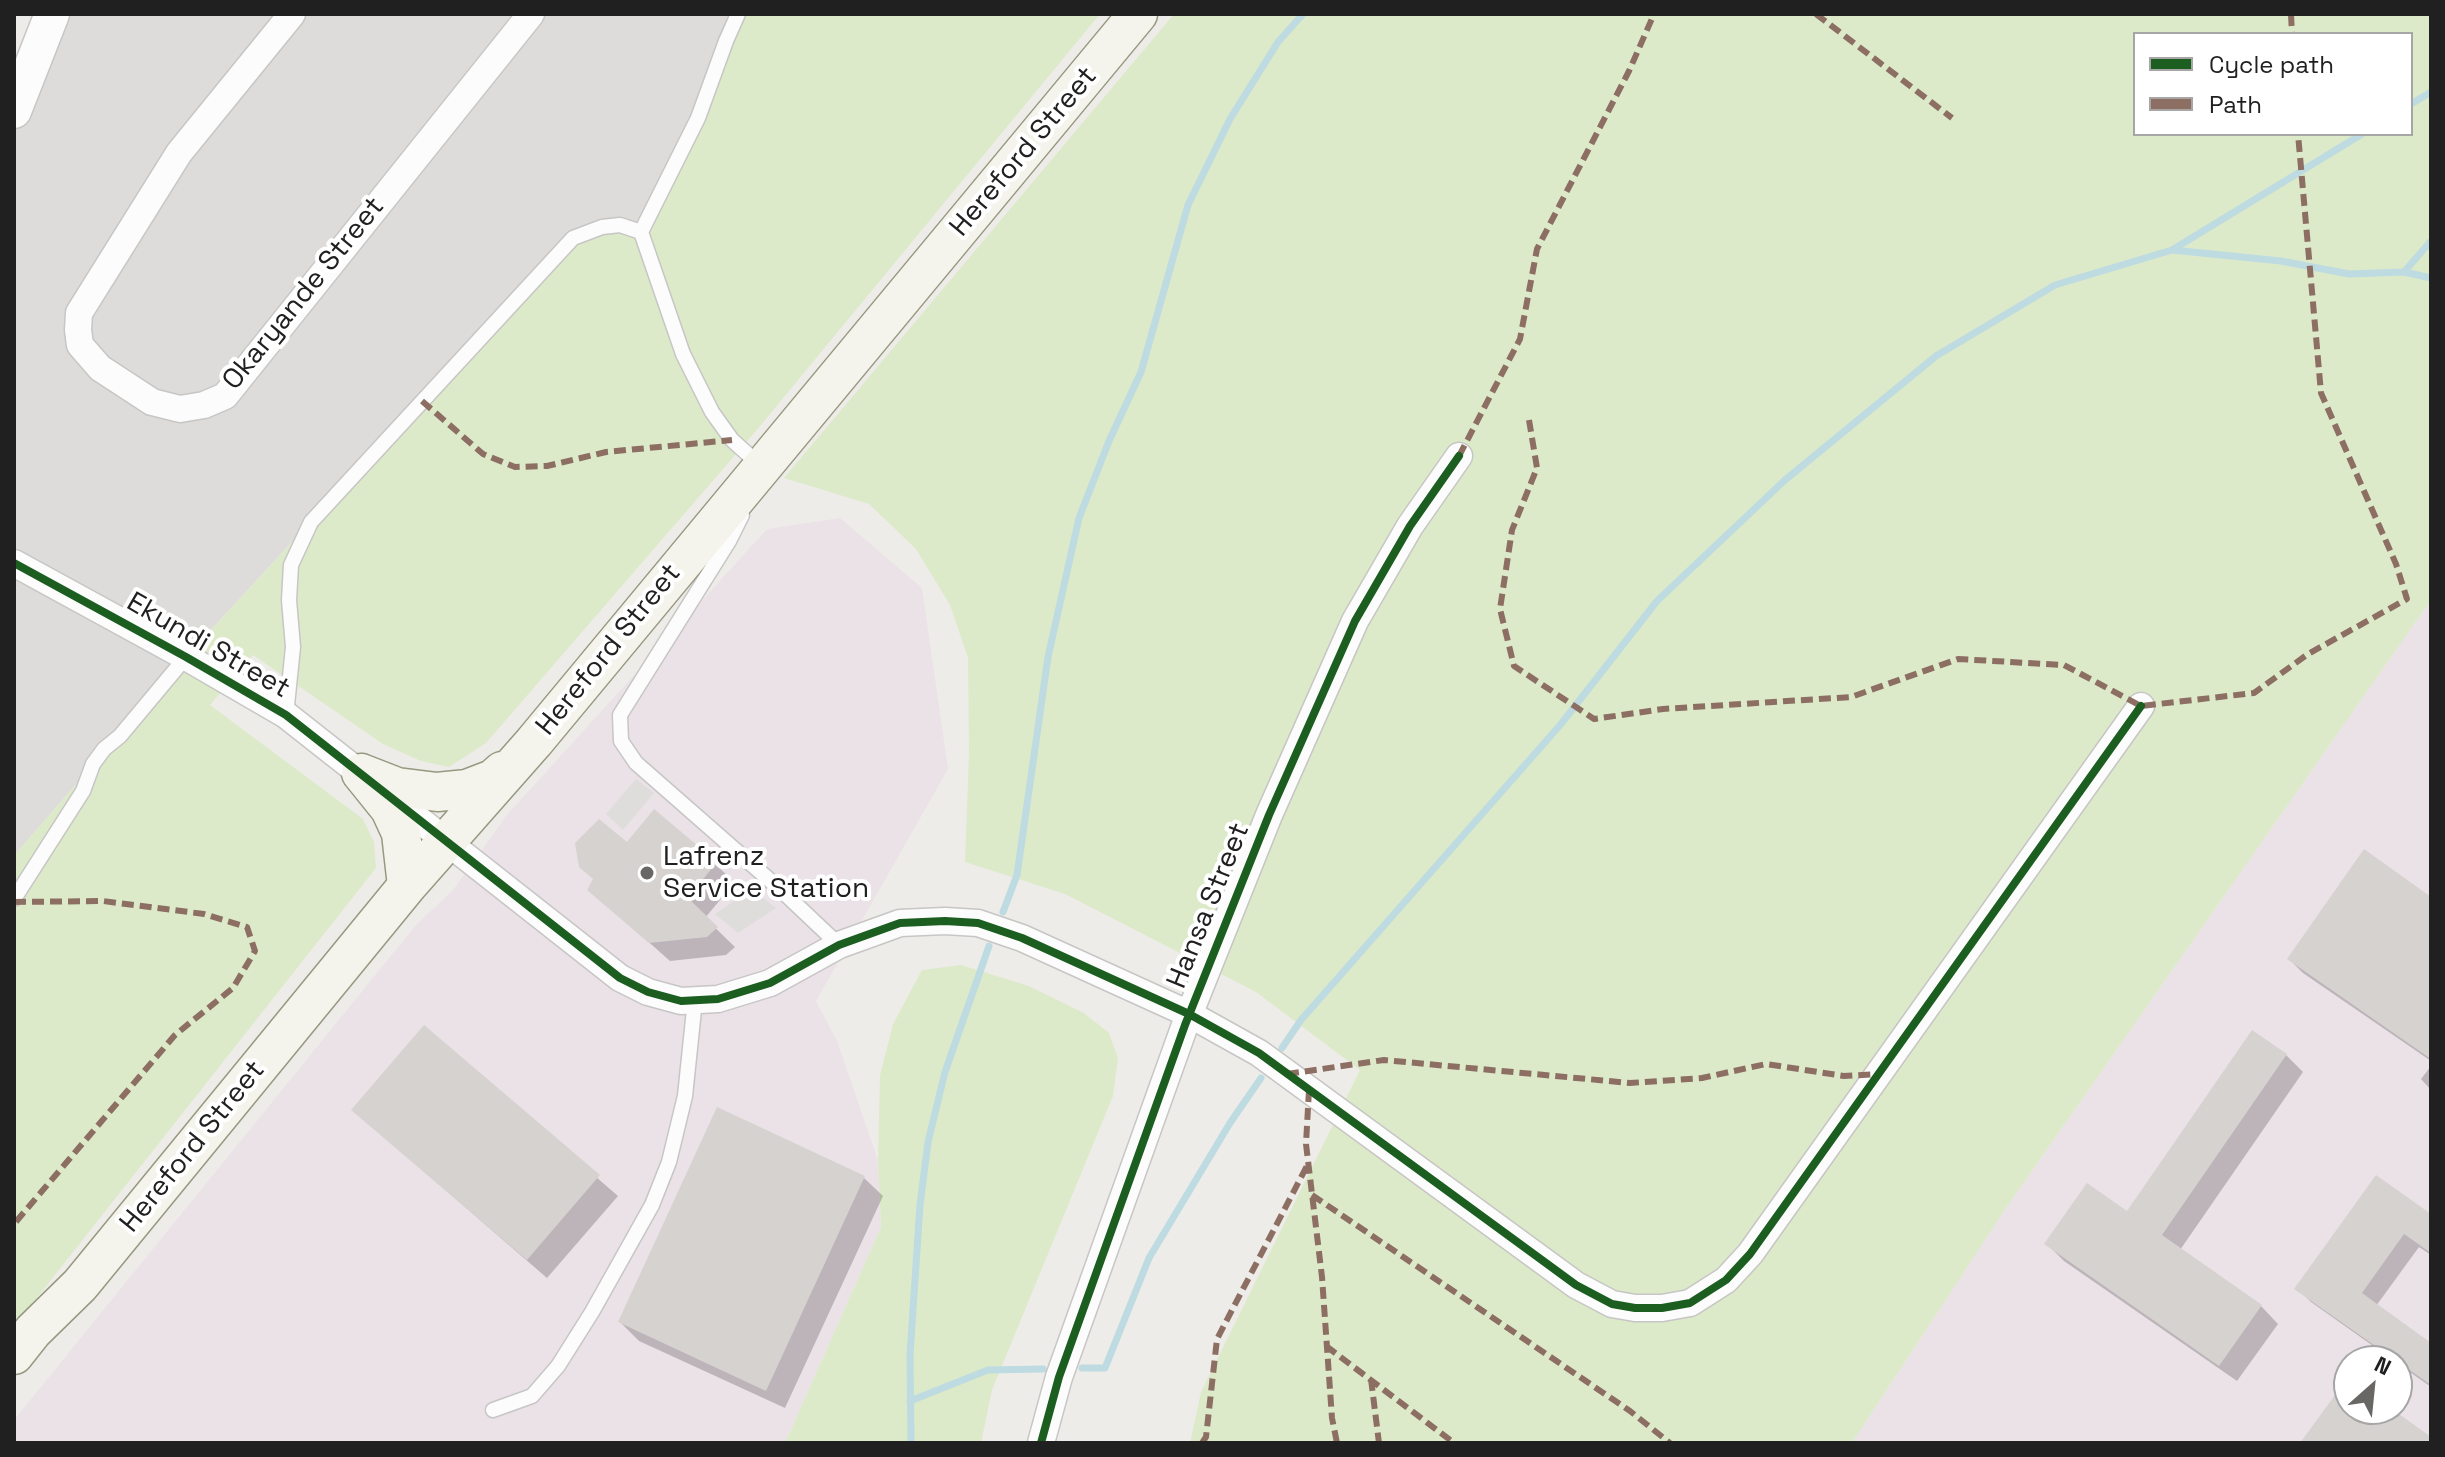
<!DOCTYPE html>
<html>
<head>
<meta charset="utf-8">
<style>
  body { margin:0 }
  #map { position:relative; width:2445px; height:1457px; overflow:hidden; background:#eeece9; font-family:"Space Grotesk",sans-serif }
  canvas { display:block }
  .frame { position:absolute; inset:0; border:16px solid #202020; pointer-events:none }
  .legend { position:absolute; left:2133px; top:32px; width:280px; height:104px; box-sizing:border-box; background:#fff; border:2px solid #a6a6a6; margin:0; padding:10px 14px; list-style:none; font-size:24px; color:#202020 }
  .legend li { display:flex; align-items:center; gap:16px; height:40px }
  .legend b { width:40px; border:2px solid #a6a6a6 }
  .north { position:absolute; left:2333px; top:1345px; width:80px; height:80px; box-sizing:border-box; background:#fff; border:2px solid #a6a6a6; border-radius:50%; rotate:27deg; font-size:22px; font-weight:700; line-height:32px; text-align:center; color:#202020 }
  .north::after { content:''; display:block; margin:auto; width:28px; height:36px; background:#686766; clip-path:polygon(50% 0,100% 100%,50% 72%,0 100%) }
</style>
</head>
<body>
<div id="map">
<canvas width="2445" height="1457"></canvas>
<div class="frame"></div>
<ul class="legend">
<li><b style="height:10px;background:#1b5e20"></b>Cycle path</li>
<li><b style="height:10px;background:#8d6e63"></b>Path</li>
</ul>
<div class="north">N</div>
</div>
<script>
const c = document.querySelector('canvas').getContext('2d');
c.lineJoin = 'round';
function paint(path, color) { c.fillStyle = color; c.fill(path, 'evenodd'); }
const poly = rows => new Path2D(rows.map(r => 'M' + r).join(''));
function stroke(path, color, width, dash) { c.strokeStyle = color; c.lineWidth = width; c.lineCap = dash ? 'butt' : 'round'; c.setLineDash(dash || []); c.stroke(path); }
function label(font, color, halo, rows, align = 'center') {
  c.font = font + ' "Space Grotesk",sans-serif'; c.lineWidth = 8; c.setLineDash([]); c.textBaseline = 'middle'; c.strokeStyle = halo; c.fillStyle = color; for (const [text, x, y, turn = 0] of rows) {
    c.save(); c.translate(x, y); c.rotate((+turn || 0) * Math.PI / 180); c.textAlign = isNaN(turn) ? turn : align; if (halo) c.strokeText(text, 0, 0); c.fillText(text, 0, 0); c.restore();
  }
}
paint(poly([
  [52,14,738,14,641,232,422,401,186,657,14,856,14,111]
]), '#dddcda');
paint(poly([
  [840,518,922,588,948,769,816,1001,837,1041,878,1160,881,1227,785,1443,14,1443,14,1420,415,926,453,890,506,816,767,529],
  [2431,600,2431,1443,1852,1443,2006,1208],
  [2349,1361,2397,1361,2397,1409,2349,1409]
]), '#ebe2e8');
paint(poly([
  [738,14,1100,14,756,431,486,743,449,767,421,761,383,744,253,655,210,705,363,819,374,842,376,868,14,1327,14,856,186,657,573,238,602,227,641,232],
  [1174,14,2431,14,2431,600,2006,1208,1852,1443,1190,1443,1201,1392,1360,1070,1256,992,1065,894,965,862,969,752,968,658,950,605,916,549,869,504,784,478],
  [2135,34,2411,34,2411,134,2135,134],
  [961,965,1029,986,1084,1013,1109,1033,1118,1058,1113,1096,992,1390,981,1443,785,1443,881,1227,878,1160,880,1075,893,1024,922,970]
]), '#dceac9');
paint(poly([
  [636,779,654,793,623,830,606,814],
  [751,889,776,908,738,933,715,914]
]), '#dedddc');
paint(poly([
  [655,812,735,882,705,918,735,947,726,955,670,961,590,890],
  [2431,899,2431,1061,2303,973,2289,959],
  [424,1028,618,1196,547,1278,353,1110],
  [2286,1055,2303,1072,2180,1250,2261,1306,2278,1324,2237,1381,2064,1261,2047,1244,2128,1214],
  [2431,1066,2431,1090,2421,1079],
  [864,1178,883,1196,785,1408,639,1341,620,1322],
  [2431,1216,2431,1255,2419,1247,2376,1306,2431,1346,2431,1387,2311,1302,2297,1288]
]), '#0003');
stroke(poly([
  [2411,104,2431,92],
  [2172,250,2281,261,2349,274,2404,272,2431,278],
  [2404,272,2431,241],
  [1003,912,1017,875,1048,657,1079,518,1109,441,1141,372,1188,205,1230,119,1278,42,1303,14],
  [1282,1048,1301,1020,1561,724,1657,601,1785,480,1936,356,2055,285,2172,250,2362,134],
  [1082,1368,1105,1368,1149,1258,1230,1123,1261,1078],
  [910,1401,988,1370,1043,1369],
  [911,1443,910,1355,920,1205,928,1142,945,1072,989,946]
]), '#bddbe1', 7);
paint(poly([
  [654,809,717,862,688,898,718,927,707,937,649,943,587,890,593,879,579,867,575,843,599,819,627,842],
  [2364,849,2431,897,2431,1059,2287,959],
  [424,1025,600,1175,527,1260,351,1110],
  [2252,1030,2287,1054,2162,1235,2262,1305,2219,1366,2044,1244,2087,1183,2127,1211],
  [717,1107,865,1176,766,1391,618,1322],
  [2376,1175,2431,1214,2431,1253,2404,1234,2362,1293,2431,1343,2431,1385,2294,1289],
  [2349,1376,2349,1409,2392,1409,2431,1437,2431,1443,2300,1443]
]), '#d5d2d0');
const service = poly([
  [641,232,683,354,712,412,732,440,761,466],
  [742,515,729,541,620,715,621,741,636,763,782,891,839,945],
  [286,715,293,647,289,600,291,565,311,522,573,238,602,227,620,225,641,232,698,118,726,41,738,14],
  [14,899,83,791,93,764,104,749,120,736,186,657],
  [493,1410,532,1396,558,1366,592,1312,652,1205,669,1162,685,1096,695,1000]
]);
const minor = poly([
  [292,14,179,153,79,313,78,330,80,345,100,368,152,402,180,409,204,405,225,396,531,14],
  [14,563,186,657,286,715,620,978,648,992,681,1001,718,999,770,983,839,945,900,923,945,921,978,923,1022,938,1189,1014,1259,1053,1576,1285,1612,1304,1635,1308,1662,1308,1690,1303,1726,1280,1750,1254,2141,706],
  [1041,1443,1059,1377,1185,1025,1269,815,1355,621,1410,526,1459,456]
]);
const tertiary = poly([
  [14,111,52,14]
]);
const secondary = poly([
  [361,773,397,787,437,792,467,789,493,779,502,771],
  [361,773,390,809,401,833,407,886],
  [14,1355,33,1331,80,1285,407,886,534,742,1138,14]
]);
stroke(service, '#c7c6c5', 17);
stroke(minor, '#c7c6c5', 29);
stroke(tertiary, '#c7c6c5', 37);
stroke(secondary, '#979880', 41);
stroke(service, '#fcfcfc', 14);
stroke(minor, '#fcfcfc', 26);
stroke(tertiary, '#fcfcfc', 34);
stroke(secondary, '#f4f4ec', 38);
stroke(poly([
  [1816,14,1952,118],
  [2291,14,2292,34],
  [422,401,483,454,515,467,547,466,606,452,732,440],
  [1529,420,1537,468,1512,530,1500,609,1514,666,1594,719,1663,709,1851,697,1958,659,2064,665,2141,706,2254,693,2308,654,2407,599,2396,564,2321,393,2298,134],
  [1459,456,1520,339,1537,249,1629,71,1654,14],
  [14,902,103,901,204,914,247,927,255,951,233,988,175,1035,14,1224],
  [1287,1074,1384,1060,1630,1083,1702,1078,1766,1064,1844,1076,1878,1074],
  [1309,1090,1306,1144,1322,1277,1332,1418,1337,1443],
  [1312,1195,1630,1411,1670,1443],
  [1326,1346,1454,1443],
  [1371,1379,1379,1443],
  [1202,1443,1206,1437,1217,1339,1308,1164]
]), '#8d6e63', 6, [12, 6]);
stroke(poly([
  [14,563,186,657,286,715,620,978,648,992,681,1001,718,999,770,983,839,945,900,923,945,921,978,923,1022,938,1189,1014,1259,1053,1576,1285,1612,1304,1635,1308,1662,1308,1690,1303,1726,1280,1750,1254,2141,706],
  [1041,1443,1059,1377,1185,1025,1269,815,1355,621,1410,526,1459,456]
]), '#1b5e20', 8);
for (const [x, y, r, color] of [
  [647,873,8,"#686766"]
]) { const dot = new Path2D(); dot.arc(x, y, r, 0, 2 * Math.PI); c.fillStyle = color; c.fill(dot); stroke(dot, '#fff', 3); }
label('28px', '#202020', '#fff', [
  ["Hereford Street",1024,152,-50],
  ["Okaryande Street",304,294,-51],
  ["Ekundi Street",208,646,30],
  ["Hereford Street",609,650,-51],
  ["Hansa Street",1209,906,-68],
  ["Hereford Street",193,1147,-51]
]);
label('28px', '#202020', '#fff', [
  ["Lafrenz",663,857],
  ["Service Station",663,889]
], 'left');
</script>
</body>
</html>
